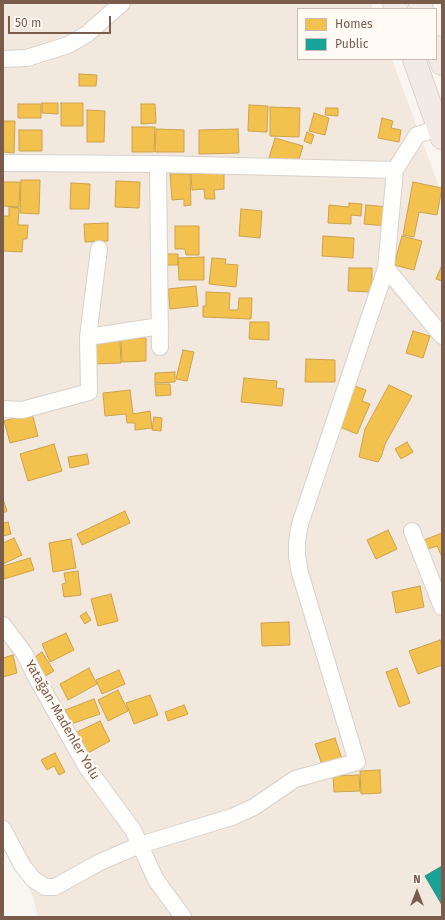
<!DOCTYPE html>
<html>
<head>
<meta charset="utf-8">
<style>
  body { margin:0 }
  #map { position:relative; width:445px; height:920px; overflow:hidden; background:#f9f5f0; font-family:"Fira Sans",sans-serif }
  canvas { display:block }
  .frame { position:absolute; inset:0; border:4px solid #7a5c4d; pointer-events:none }
  .legend { position:absolute; left:297px; top:8px; width:140px; height:52px; box-sizing:border-box; background:#fffaf3; border:1px solid #cabbb1; margin:0; padding:5px 7px; list-style:none; font-size:12px; color:#7a5c4d }
  .legend li { display:flex; align-items:center; gap:8px; height:20px }
  .legend b { width:20px; border:1px solid #cabbb1 }
  .north { position:absolute; left:397px; top:872px; width:40px; height:40px; -webkit-text-stroke:3px #fffaf3; paint-order:stroke; rotate:0deg; font-size:11px; font-weight:700; line-height:16px; text-align:center; color:#7a5c4d }
  .north::after { content:''; display:block; margin:auto; width:14px; height:18px; background:#7a5c4d; clip-path:polygon(50% 0,100% 100%,50% 72%,0 100%) }
  .scale { position:absolute; left:8px; top:16px; width:103px; height:18px; box-sizing:border-box; border:2px solid #7a5c4d; border-top:0; padding-left:5px; font-size:12px; line-height:14px; white-space:nowrap; color:#7a5c4d; -webkit-text-stroke:3px #fffaf3; paint-order:stroke }
</style>
</head>
<body>
<div id="map">
<canvas width="445" height="920"></canvas>
<div class="frame"></div>
<ul class="legend">
<li><b style="height:11px;background:#f2c14e"></b>Homes</li>
<li><b style="height:11px;background:#17a398"></b>Public</li>
</ul>
<div class="north">N</div>
<div class="scale">50 m</div>
</div>
<script>
const c = document.querySelector('canvas').getContext('2d');
c.lineJoin = 'round';
function paint(path, color) { c.fillStyle = color; c.fill(path, 'evenodd'); }
const poly = rows => new Path2D(rows.map(r => 'M' + r).join(''));
function stroke(path, color, width, dash) { c.strokeStyle = color; c.lineWidth = width; c.lineCap = dash ? 'butt' : 'round'; c.setLineDash(dash || []); c.stroke(path); }
function label(font, color, halo, rows, align = 'center') {
  c.font = font + ' "Fira Sans",sans-serif'; c.lineWidth = 4; c.setLineDash([]); c.textBaseline = 'middle'; c.strokeStyle = halo; c.fillStyle = color; for (const [text, x, y, turn = 0] of rows) {
    c.save(); c.translate(x, y); c.rotate((+turn || 0) * Math.PI / 180); c.textAlign = isNaN(turn) ? turn : align; if (halo) c.strokeText(text, 0, 0); c.fillText(text, 0, 0); c.restore();
  }
}
paint(poly([
  [3,3,371,3,373,9,298,9,298,59,392,59,442,195,442,917,38,917,33,897,3,840]
]), '#f2e8de');
const homes = poly([
  [79,74,97,75,96,86,79,86,79,74],
  [42,103,58,103,58,114,42,113,42,103],
  [61,103,83,103,83,126,61,126,61,103],
  [18,104,41,104,41,118,18,118,18,104],
  [141,104,155,104,156,123,141,124,141,104],
  [249,105,268,106,267,132,248,131,249,105],
  [270,107,300,108,299,137,270,136,270,107],
  [326,108,338,108,338,116,325,115,326,108],
  [87,110,105,111,104,142,87,142,87,110],
  [314,113,329,118,325,135,309,131,314,113],
  [382,118,393,121,391,128,401,130,399,142,378,138,382,118],
  [3,121,15,121,14,153,3,152,3,121],
  [132,127,155,127,154,152,132,152,132,127],
  [156,129,184,130,184,152,155,152,156,129],
  [238,129,239,153,199,154,199,130,238,129],
  [19,130,42,130,42,151,19,151,19,130],
  [307,132,314,135,311,144,304,141,307,132],
  [275,138,303,146,297,166,269,158,275,138],
  [224,172,224,189,214,190,215,199,205,199,204,189,192,190,191,173,224,172],
  [170,174,190,174,191,205,184,206,184,199,172,200,170,174],
  [21,180,40,180,39,214,20,213,21,180],
  [116,181,140,182,139,208,115,207,116,181],
  [3,182,20,182,19,207,3,206,3,182],
  [413,182,442,188,437,215,419,212,414,237,403,235,413,182],
  [71,183,90,184,89,209,70,209,71,183],
  [349,203,362,204,361,216,351,215,351,224,328,223,329,205,349,207,349,203],
  [366,205,389,207,387,226,364,224,366,205],
  [9,207,19,208,18,225,28,225,27,239,23,239,22,252,3,251,3,216,9,216,9,207],
  [241,209,262,211,260,238,239,236,241,209],
  [108,223,108,241,85,242,84,224,108,223],
  [175,226,199,226,199,255,186,255,185,249,175,249,175,226],
  [323,236,354,238,353,258,322,256,323,236],
  [402,236,422,241,414,270,394,265,402,236],
  [165,254,178,254,178,265,165,265,165,254],
  [204,257,204,280,179,280,178,258,204,257],
  [212,258,226,259,225,264,238,265,236,287,209,284,212,258],
  [442,265,442,281,436,279,442,265],
  [349,268,372,268,372,292,348,291,349,268],
  [196,286,198,306,170,309,168,289,196,286],
  [206,292,230,293,229,310,238,310,239,298,252,298,251,319,203,317,203,306,206,306,206,292],
  [250,322,269,322,269,340,249,339,250,322],
  [413,331,430,336,423,358,406,353,413,331],
  [121,338,146,338,146,361,122,362,121,338],
  [120,340,121,363,93,364,92,341,120,340],
  [183,350,194,352,187,381,176,379,183,350],
  [306,359,335,360,335,382,305,382,306,359],
  [175,372,175,382,155,383,155,373,175,372],
  [244,378,277,381,276,388,284,389,282,406,241,402,244,378],
  [155,384,170,384,171,395,156,396,155,384],
  [352,385,366,390,362,401,370,404,357,434,335,425,352,385],
  [389,385,412,396,385,444,382,455,378,462,359,457,365,429,389,385],
  [130,390,133,414,150,411,152,428,135,430,135,423,127,423,126,414,105,416,103,393,130,390],
  [32,413,38,436,10,443,4,421,32,413],
  [154,417,162,418,161,431,152,430,154,417],
  [407,442,413,452,401,459,395,449,407,442],
  [54,444,62,471,28,481,20,454,54,444],
  [87,454,89,464,70,468,68,457,87,454],
  [3,499,7,511,3,513,3,499],
  [125,511,130,523,82,545,77,534,125,511],
  [8,522,11,534,3,536,3,523,8,522],
  [388,530,397,549,376,559,367,540,388,530],
  [442,533,442,557,437,546,428,549,424,540,442,533],
  [14,538,22,555,3,564,3,543,14,538],
  [71,539,76,568,53,572,49,543,71,539],
  [30,558,34,570,4,579,3,566,30,558],
  [78,571,81,595,64,597,62,584,66,583,64,573,78,571],
  [420,586,424,607,396,613,392,592,420,586],
  [111,594,118,621,98,626,91,599,111,594],
  [86,612,91,620,85,624,80,616,86,612],
  [289,622,290,645,262,646,261,623,289,622],
  [66,633,74,650,50,662,42,644,66,633],
  [440,640,442,645,442,665,418,674,409,651,440,640],
  [42,652,54,671,44,677,32,659,42,652],
  [13,655,17,673,3,677,3,658,13,655],
  [89,668,97,684,68,700,60,684,89,668],
  [397,668,410,703,399,707,386,672,397,668],
  [119,670,125,684,102,694,96,680,119,670],
  [118,690,128,711,108,721,98,700,118,690],
  [150,695,158,715,134,724,126,703,150,695],
  [94,699,100,714,71,724,65,710,94,699],
  [184,705,188,714,168,721,165,712,184,705],
  [100,721,110,741,88,753,77,732,100,721],
  [335,738,342,759,322,765,315,744,335,738],
  [55,753,65,772,59,775,54,766,47,770,41,760,55,753],
  [380,770,381,793,361,794,360,771,380,770],
  [359,775,360,791,334,792,333,776,359,775]
]);
paint(homes, '#f2c14e');
stroke(homes, '#cea34e', 1);
const public = poly([
  [442,866,442,905,425,876,442,866]
]);
paint(public, '#17a398');
stroke(public, '#358e82', 1);
const minor = poly([
  [3,59,27,58,68,45,87,34,122,3],
  [3,163,158,164,395,170,417,135,439,128],
  [158,164,160,347],
  [386,268,442,336],
  [88,337,160,326],
  [3,409,22,410,89,392,88,337,99,249],
  [412,531,442,607],
  [3,625,24,653,35,675,86,766,133,830,156,880,183,917],
  [3,829,22,865,33,879,45,887,55,887,100,862,140,845,232,817,254,807,295,779,357,762,300,573,297,556,297,541,300,524,386,268,395,170]
]);
const highway = poly([
  [394,3,396,9],
  [420,3,422,9],
  [436,47,442,64],
  [414,59,442,138]
]);
stroke(minor, '#d7d1cb', 18);
stroke(highway, '#dad1cc', 24);
stroke(minor, '#fefefd', 16);
stroke(highway, '#f2eae7', 22);
label('13px', '#7a5c4d', '#fffaf3', [
  ["Yatağan-Madenler Yolu",62,720,60]
]);
</script>
</body>
</html>
